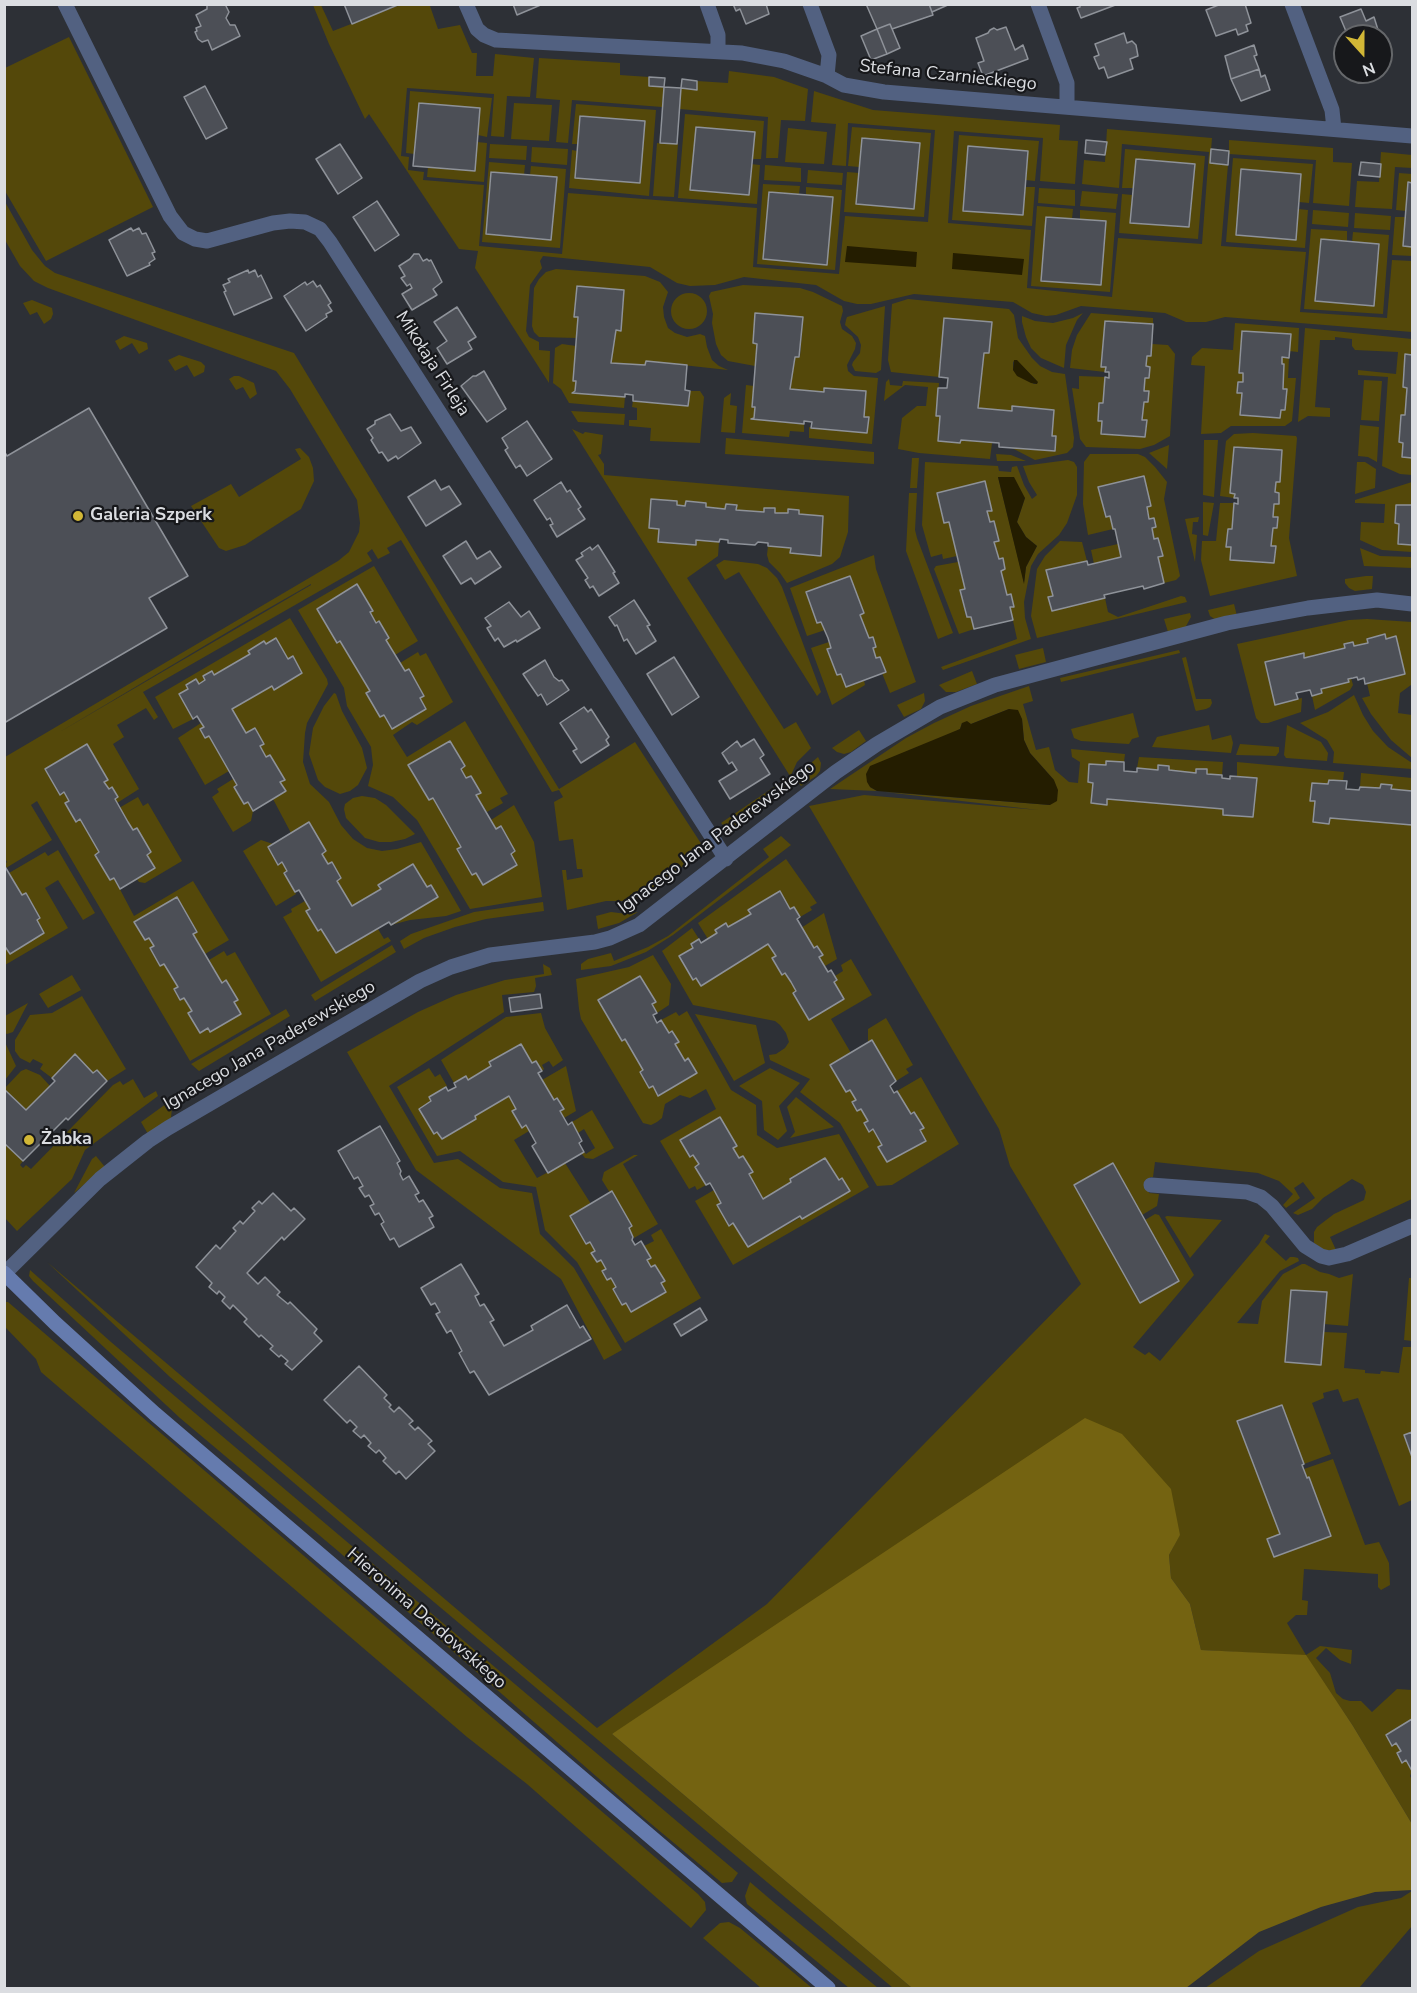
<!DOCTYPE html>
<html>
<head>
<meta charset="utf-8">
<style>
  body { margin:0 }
  #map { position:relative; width:1417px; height:1993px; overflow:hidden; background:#2d3036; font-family:"Nunito Sans",sans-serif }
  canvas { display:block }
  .frame { position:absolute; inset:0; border:6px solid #dbdde1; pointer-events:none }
  .north { position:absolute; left:1333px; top:24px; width:60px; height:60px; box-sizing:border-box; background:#17181b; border:2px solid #65676a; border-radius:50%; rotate:159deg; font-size:16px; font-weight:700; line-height:24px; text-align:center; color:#dbdde1 }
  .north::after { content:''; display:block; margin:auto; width:21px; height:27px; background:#d2b736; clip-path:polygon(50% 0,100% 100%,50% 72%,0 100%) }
</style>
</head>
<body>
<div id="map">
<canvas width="1417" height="1993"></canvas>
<div class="frame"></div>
<div class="north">N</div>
</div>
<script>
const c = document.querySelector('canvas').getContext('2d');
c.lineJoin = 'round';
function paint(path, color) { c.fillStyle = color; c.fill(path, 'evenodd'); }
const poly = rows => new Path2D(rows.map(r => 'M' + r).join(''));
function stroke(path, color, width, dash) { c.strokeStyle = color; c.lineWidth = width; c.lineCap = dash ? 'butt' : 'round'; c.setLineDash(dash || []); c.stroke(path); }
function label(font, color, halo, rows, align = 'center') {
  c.font = font + ' "Nunito Sans",sans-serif'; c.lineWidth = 4.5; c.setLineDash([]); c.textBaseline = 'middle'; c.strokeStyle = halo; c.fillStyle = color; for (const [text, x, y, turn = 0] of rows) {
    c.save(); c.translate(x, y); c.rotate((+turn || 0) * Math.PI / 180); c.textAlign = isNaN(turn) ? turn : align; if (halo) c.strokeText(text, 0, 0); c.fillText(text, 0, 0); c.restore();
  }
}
paint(poly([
  [313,5,321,5,333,31,400,5,427,5,430,6,438,29,460,25,472,53,477,53,476,76,493,76,495,54,534,58,530,97,507,96,504,137,491,136,494,94,407,88,401,156,409,157,408,170,424,172,423,180,484,185,479,246,562,254,568,193,757,208,753,267,839,274,845,216,928,222,935,130,848,123,846,166,832,165,836,124,811,122,814,91,873,110,1060,125,1059,140,1078,141,1075,184,1040,181,1043,138,954,131,948,223,1031,230,1027,288,1112,297,1118,238,1202,244,1209,152,1122,144,1119,188,1082,184,1084,160,1105,162,1107,129,1212,138,1210,163,1228,165,1221,246,1306,252,1300,312,1387,318,1392,260,1412,261,1412,332,1225,317,1206,322,1186,322,1165,313,1081,306,1056,315,1046,316,1032,313,1013,302,914,294,871,304,857,304,844,301,816,285,744,277,715,285,690,286,677,283,650,267,543,256,540,261,542,268,530,285,526,331,529,337,539,342,539,350,550,351,549,383,475,268,478,251,459,249,369,114,365,119,329,44],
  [69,37,153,207,46,261,5,191,5,68],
  [539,58,620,63,620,75,649,77,649,86,664,87,662,107,572,100,568,143,556,142,560,100,536,98],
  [729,71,774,77,808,89,805,121,781,120,778,158,766,158,768,117,680,109,681,88,696,90,697,81,728,83],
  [410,91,492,98,487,137,478,135,415,154,406,153],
  [514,103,552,105,549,141,511,139],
  [576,104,656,110,649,196,569,188,572,150,577,151,575,178,639,183,642,155,645,121,580,116,577,144,572,144],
  [685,114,764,121,761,159,752,159,754,132,696,127,693,158,760,165,757,204,678,198],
  [852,127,931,133,924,217,844,212,847,172,859,173,857,204,914,208,920,143,859,167,848,166],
  [788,128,827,132,824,164,785,162],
  [959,135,1039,141,1035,181,1026,180,1028,151,969,147,964,211,1023,215,1025,187,1035,187,1032,226,952,220],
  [1229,140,1333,148,1333,162,1352,163,1349,206,1313,203,1316,160,1229,154],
  [477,142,487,143,484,182,427,177,428,167,474,171],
  [657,143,678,144,674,197,653,196],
  [490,144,527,146,526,160,489,158],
  [532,147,568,149,567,165,531,162],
  [1125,149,1205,156,1198,239,1119,233,1122,194,1132,195,1130,223,1189,227,1195,164,1136,159,1133,188,1122,188],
  [1381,152,1412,155,1412,168,1395,167,1392,209,1355,207,1357,181,1379,182],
  [1233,158,1313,164,1309,203,1299,202,1301,174,1242,169,1238,204,1236,235,1295,240,1298,209,1308,210,1305,248,1226,242],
  [489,162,525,165,524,175,491,172,486,234,551,240,556,178,530,175,531,166,566,169,560,248,482,242],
  [765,165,801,168,801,182,764,180],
  [808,170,843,173,842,185,807,183],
  [1399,173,1412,174,1412,183,1408,183,1406,211,1396,210],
  [763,184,800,186,799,194,769,192,763,259,827,265,806,195,806,187,842,190,835,270,757,264],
  [1039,188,1075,190,1075,206,1038,203],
  [1082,191,1118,194,1116,209,1080,206],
  [4,200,32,250,45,266,55,273,294,353,559,789,635,742,702,845,700,848,700,854,630,904,623,901,606,901,567,910,562,870,566,870,567,880,583,877,582,869,577,869,573,839,559,841,554,802,563,797,559,790,552,792,401,540,387,548,390,553,378,559,372,549,367,553,372,561,143,692,158,717,154,720,146,708,117,725,124,737,113,744,139,789,117,803,115,799,118,797,112,787,109,789,104,782,108,779,87,744,45,769,60,794,64,792,69,801,65,804,76,822,80,819,99,852,95,855,110,880,114,878,134,916,193,881,229,940,205,954,193,934,197,931,177,897,134,922,145,940,149,938,154,946,150,948,160,966,164,964,178,987,192,1011,188,1013,200,1033,208,1028,211,1032,240,1014,226,980,222,983,209,960,224,951,227,956,235,952,271,1014,190,1061,37,801,31,805,52,840,6,868,4,865,7,862,4,857,5,757,338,561,349,552,359,532,360,523,357,500,290,389,276,371,48,288,34,281,20,266,5,240],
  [311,584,311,585,58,733,241,624],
  [1037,206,1073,209,1072,219,1046,217,1042,281,1101,285,1106,222,1080,219,1080,210,1116,213,1110,292,1031,286],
  [1313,210,1349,213,1348,227,1312,224],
  [1355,213,1391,216,1390,230,1354,228],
  [1395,217,1405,217,1403,246,1412,247,1412,256,1392,255],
  [1311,229,1347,231,1347,241,1321,239,1316,301,1374,306,1379,244,1352,242,1353,232,1389,235,1383,314,1304,309],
  [556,269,645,276,660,282,668,292,663,307,664,317,668,328,675,333,687,337,700,334,705,336,707,347,712,360,719,366,728,370,646,361,645,365,611,363,616,330,621,330,624,290,577,286,574,316,578,317,577,338,539,337,534,332,532,326,534,288,539,279,546,272],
  [743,285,800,288,813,292,842,306,843,311,840,322,842,329,852,336,856,343,855,349,847,365,848,371,854,376,878,378,872,444,809,438,809,427,812,428,864,417,866,392,825,388,824,392,790,389,795,357,800,357,803,317,756,313,753,343,757,344,755,366,728,361,721,355,716,344,712,323,713,314,709,296,711,292],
  '671 311a18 18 0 1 1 36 0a18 18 0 1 1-36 0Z',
  [908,299,1009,309,1014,315,1018,338,1032,358,1040,366,1052,372,1065,374,1074,438,1073,447,1067,453,1035,460,1012,448,1055,451,1056,436,1052,436,1054,410,1012,406,1012,411,978,408,984,353,989,353,992,323,939,377,891,372,888,360,892,304],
  [1016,360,1036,380,1037,384,1034,384,1013,370,1013,362],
  [32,300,52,308,53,314,51,319,44,324,37,312,30,315,23,303],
  [885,306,881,370,876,373,855,371,852,365,853,362,860,353,861,345,858,337,845,325,846,320,847,317],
  [1083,313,1077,320,1066,345,1064,368,1041,358,1031,348,1026,337,1022,322,1022,316,1035,321,1053,323,1073,318],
  [1091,313,1153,318,1153,324,1105,321,1101,367,1106,367,1105,372,1070,368,1072,350,1077,335],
  [1235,323,1299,328,1298,352,1289,351,1290,334,1242,331,1239,373,1243,373,1243,382,1238,382,1238,393,1242,393,1241,415,1280,418,1281,410,1285,410,1287,390,1283,389,1284,365,1282,364,1282,357,1289,358,1288,378,1296,378,1292,421,1285,426,1231,426,1221,433,1201,434,1205,366,1191,365,1192,357,1202,348,1233,350],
  [1305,328,1412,339,1412,355,1405,355,1403,387,1407,388,1405,415,1401,415,1399,442,1403,443,1403,457,1412,458,1412,475,1400,474,1382,466,1388,377,1358,375,1358,370,1396,374,1398,352,1355,350,1352,346,1352,339,1335,337,1335,340,1320,340,1315,407,1330,408,1330,417,1308,416,1298,422],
  [124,336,147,343,148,349,139,354,132,343,120,350,115,341],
  [562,344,576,346,573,380,576,381,575,391,572,393,625,397,624,408,569,403,561,389,553,383,555,348],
  [1152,344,1168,345,1175,354,1170,436,1154,445,1140,449,1086,447,1080,439,1072,388,1079,389,1079,376,1105,377,1103,403,1099,403,1098,421,1102,421,1101,434,1145,437,1147,420,1142,420,1144,402,1148,391,1144,391,1145,378,1149,377,1150,367,1146,366,1147,356,1151,356],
  [179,355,201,362,205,366,204,372,194,377,187,365,175,371,168,360],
  [234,376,239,376,254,383,257,394,250,399,243,387,236,390,229,379],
  [889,379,890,385,902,386,903,381,939,383,936,416,940,416,938,441,960,443,961,440,992,443,990,459,919,453,898,449,902,418,917,406,926,406,928,387,905,385,884,401,886,382],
  [1364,380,1382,381,1379,421,1361,420],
  [746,385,754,386,752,407,755,407,754,418,751,419,804,424,804,432,790,431,789,437,742,433],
  [690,391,700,391,704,397,700,443,650,441,651,428,629,426,629,420,637,420,637,408,632,407,633,401,688,406],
  [731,393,730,405,737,406,735,433,721,432,724,398],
  [571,411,625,414,624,425,578,422],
  [1360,425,1379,427,1377,462,1368,457,1358,456],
  [572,429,583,434,585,432,603,435,601,454,598,455,604,464,604,475,849,496,848,532,840,557,832,564,787,583,780,573,769,562,767,555,768,546,791,548,791,553,820,555,823,516,799,514,799,510,788,509,788,513,775,513,775,508,764,508,764,512,736,510,737,506,725,509,706,507,706,503,686,501,685,506,677,505,677,501,651,499,649,527,659,529,658,542,696,545,696,540,719,542,718,556,687,578,784,729,796,722,811,748,797,762,787,784,780,792,733,830,729,831,721,823,790,776],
  [1253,433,1296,436,1297,438,1289,538,1297,576,1210,596,1201,560,1202,541,1216,541,1220,503,1234,503,1232,529,1228,529,1226,547,1231,547,1230,560,1274,563,1276,546,1271,546,1273,528,1277,528,1278,517,1273,517,1274,504,1279,503,1279,493,1275,492,1276,482,1280,482,1282,450,1234,447,1230,493,1235,494,1234,498,1220,496,1226,441,1234,434],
  [726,438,874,452,874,464,725,454],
  [1204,440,1218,440,1214,497,1203,495],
  [1169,445,1167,469,1149,453],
  [300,448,309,457,313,468,314,481,301,509,245,545,226,551,219,548,191,506,231,484,239,497,301,459,295,449],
  [996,454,1011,455,1026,461,997,461],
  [1090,454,1138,454,1145,457,1155,467,1167,482,1164,499,1180,576,1176,580,1164,583,1158,557,1163,556,1158,538,1154,539,1152,528,1156,527,1154,518,1149,519,1147,507,1099,487,1105,517,1110,516,1113,529,1088,535,1083,504,1084,462],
  [912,458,919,458,917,488,910,488],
  [1068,460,1074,462,1077,467,1077,495,1067,523,1059,535,1038,554,1031,566,1024,602,1025,618,1031,639,943,670,941,667,1017,639,1010,607,1014,606,1011,594,1007,595,1001,571,1005,569,1003,559,999,559,994,542,999,540,994,522,990,522,987,511,991,511,985,482,937,493,944,523,949,522,957,556,943,559,942,554,931,557,922,525,925,462,998,466,999,471,1011,472,1012,467,1017,466,1024,485,1032,499,1037,495,1029,482,1023,466],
  [998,477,1025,498,1017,522,1026,537,1037,546,1026,567,1024,582],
  [1357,462,1365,462,1376,469,1375,488,1355,494],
  [1412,482,1412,506,1396,505,1395,523,1399,524,1398,544,1412,545,1412,552,1382,550,1360,540,1361,522,1384,523,1385,504,1355,503,1355,500],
  [909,493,917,493,915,530,917,538,953,633,938,639,906,551],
  [1203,502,1214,503,1208,536,1203,535],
  [1199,517,1198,522,1193,522,1192,534,1197,535,1195,562,1185,519],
  [1060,541,1082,542,1087,561,1047,570,1053,596,1048,597,1052,610,1105,598,1108,612,1118,617,1181,596,1185,597,1187,602,1037,638,1031,616,1037,569,1045,556],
  [1118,544,1121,557,1094,564,1091,550],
  [1360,548,1380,556,1412,557,1412,568,1364,566],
  [874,555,876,569,916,682,890,693,882,673,886,671,880,657,876,658,873,648,876,647,873,637,869,638,860,615,864,613,850,576,806,592,817,623,821,622,825,630,807,636,790,588],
  [724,560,758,564,767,568,777,578,782,587,821,692,817,696,739,572,725,580,716,565],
  [958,562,965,589,960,590,966,617,971,617,974,629,959,634,934,569,936,566],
  [374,566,418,641,395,655,386,640,389,637,379,621,376,623,370,612,373,610,357,585,317,609,337,643,340,641,370,691,366,693,380,717,384,715,392,729,426,709,420,698,424,695,409,670,405,671,400,663,418,652,420,656,426,653,453,702,417,725,412,722,393,735,407,757,465,721,508,794,500,798,503,803,487,812,476,795,480,792,471,776,466,778,461,769,465,766,450,741,408,766,429,800,433,798,461,847,457,850,472,875,476,873,483,885,517,865,511,854,515,851,501,827,496,829,491,820,514,805,534,842,542,897,470,909,417,820,393,797,368,786,373,765,371,747,347,706,344,688,298,610],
  [1366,576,1373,576,1372,589,1355,591,1349,588,1345,583,1345,579],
  [1234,604,1237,616,1216,620,1210,616,1208,610],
  [1190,613,1191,617,1185,628,1168,632,1164,619],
  [290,618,327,679,328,684,307,723,305,733,303,762,310,784,329,802,341,825,353,839,367,848,382,851,397,849,421,842,461,911,446,916,410,920,391,925,438,897,431,885,427,887,413,864,379,885,381,889,352,906,337,881,341,878,332,862,328,864,322,854,326,851,309,823,291,833,273,799,285,791,280,782,284,780,270,756,266,757,260,746,264,744,255,728,246,733,232,709,272,686,275,689,302,673,293,656,288,659,276,639,266,644,264,641,248,650,250,654,214,675,212,671,205,680,179,694,193,719,173,729,155,697],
  [1367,619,1412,622,1411,685,1400,693,1398,713,1412,715,1412,758,1391,740,1371,714,1362,698,1370,696,1367,683,1405,674,1396,636,1386,639,1384,635,1367,638,1368,643,1354,646,1353,642,1344,644,1345,648,1305,658,1304,654,1275,704,1302,698,1301,712,1268,723,1261,723,1256,718,1237,644,1349,620],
  [829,642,831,648,827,650,837,675,841,674,846,687,864,680,865,685,832,705,811,648],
  [1043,648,1046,662,1019,669,1015,655],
  [1179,650,1180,653,1061,682,1060,678],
  [1186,657,1196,699,1211,699,1212,703,1210,707,1206,709,1196,711,1195,709,1182,658],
  [972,671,977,684,956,692,946,692,939,685],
  [1351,678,1353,685,1350,690,1315,710,1312,696,1322,693,1321,689,1349,681,1348,679],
  [1029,686,1033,701,1023,704,1036,750,1049,747,1055,770,1069,782,1078,783,1080,762,1072,757,1071,749,1125,754,1124,762,1107,761,1106,765,1089,764,1088,782,1093,783,1091,803,1106,805,1107,799,1223,809,1223,815,1253,817,1257,778,1237,776,1237,762,1344,772,1343,781,1329,780,1328,784,1312,783,1310,800,1315,801,1313,822,1329,824,1330,818,1412,825,1412,1199,1330,1237,1336,1250,1324,1250,1314,1243,1314,1232,1317,1227,1334,1214,1364,1200,1366,1192,1363,1185,1352,1179,1323,1198,1312,1209,1298,1215,1293,1213,1315,1198,1303,1182,1294,1188,1300,1198,1286,1208,1283,1205,1293,1194,1279,1181,1258,1173,1155,1162,1153,1177,1150,1177,1149,1193,1159,1194,1157,1206,1142,1215,1113,1163,1074,1185,1140,1302,1179,1281,1145,1220,1155,1214,1159,1215,1194,1275,1133,1347,1145,1355,1149,1352,1160,1361,1259,1244,1265,1234,1270,1236,1265,1242,1286,1261,1290,1257,1294,1257,1298,1258,1299,1261,1280,1271,1237,1323,1258,1324,1262,1301,1283,1274,1302,1264,1305,1264,1320,1272,1329,1274,1339,1278,1353,1274,1348,1326,1324,1324,1327,1292,1292,1290,1286,1362,1321,1365,1324,1332,1347,1333,1344,1368,1365,1370,1365,1373,1380,1374,1381,1371,1399,1373,1403,1347,1412,1347,1412,1432,1404,1436,1412,1457,1412,1500,1399,1506,1358,1398,1343,1402,1338,1389,1323,1393,1324,1398,1312,1403,1331,1454,1304,1464,1282,1405,1238,1421,1280,1534,1267,1539,1274,1557,1331,1536,1309,1477,1307,1478,1304,1469,1333,1459,1365,1545,1379,1542,1389,1563,1390,1585,1381,1590,1378,1587,1378,1574,1304,1569,1302,1600,1308,1601,1307,1615,1296,1615,1287,1623,1306,1655,1320,1646,1352,1650,1351,1664,1340,1660,1326,1648,1316,1658,1330,1673,1336,1693,1343,1699,1350,1701,1361,1701,1372,1712,1397,1689,1412,1690,1412,1719,1386,1735,1392,1745,1396,1743,1401,1751,1397,1754,1402,1762,1406,1760,1412,1771,1410,1776,1412,1780,1412,1824,1353,1726,1306,1656,1201,1650,1190,1604,1171,1578,1169,1555,1180,1534,612,1734,912,1988,893,1988,403,1576,170,1377,47,1262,597,1728,767,1604,1081,1284,1010,1166,999,1129,809,806,864,795,1038,810,885,792,1050,805,1054,780,1030,753,1024,740,1022,719,1009,709,971,724,962,723,960,729,870,787,877,791,830,789,906,738,934,723,971,706],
  [334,693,336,694,342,711,362,748,367,768,358,785,350,791,340,794,325,787,318,780,309,754,313,728,324,706],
  [924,693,925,701,921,709,904,717,897,705],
  [1354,695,1363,715,1373,731,1388,747,1412,763,1412,769,1333,763,1334,752,1327,740,1300,723,1328,712],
  [1133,713,1139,737,1132,739,1129,744,1081,741,1074,738,1071,729],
  [201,723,204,727,200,729,205,738,209,736,229,771,205,785,178,738],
  [1209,725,1212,740,1231,735,1233,743,1231,753,1152,747,1157,737],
  [1287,725,1321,742,1328,753,1327,761,1286,758,1284,755],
  [859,730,866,741,851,752,844,754,837,752,832,748],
  [1240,744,1279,747,1279,752,1276,756,1236,755],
  [818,757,821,763,820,771,816,776,801,786,799,783,804,769],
  [1139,757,1223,762,1222,775,1207,774,1207,769,1197,769,1196,773,1169,770,1158,765,1158,770,1137,768],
  [1361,773,1412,778,1412,791,1391,789,1391,785,1381,784,1380,788,1360,787],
  [233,779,237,785,234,787,244,804,248,802,253,811,251,821,233,832,212,797,219,792,217,789],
  [362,796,375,798,386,805,415,834,405,839,391,842,379,842,365,838,346,818,344,809,345,804,353,798],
  [138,797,143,806,148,803,182,861,145,883,139,882,137,879,155,868,147,855,151,852,133,830,119,808],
  [781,836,791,845,673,935,646,952,611,966,581,970,581,964,588,959,611,953,614,961,648,947,668,936,769,857,763,849],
  [261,840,273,844,268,847,278,865,282,862,287,871,284,874,296,894,276,906,243,851],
  [58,850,95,913,83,920,58,880,45,888,68,928,5,965,4,945,10,954,44,933,37,920,40,917,26,893,22,895,9,873,45,852,48,856],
  [786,859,817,903,810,907,812,910,800,917,794,907,790,909,780,892,749,910,751,914,728,927,726,923,715,929,717,933,708,939,698,923],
  [305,901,310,909,306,912,317,930,321,929,336,953,378,929,384,939,388,937,391,941,321,982,283,917,292,912,291,909],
  [543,902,544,911,486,919,455,927,424,938,404,949,400,941,411,934,474,912],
  [611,912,627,914,638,912,619,923,598,929,596,916],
  [824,913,837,959,825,966,819,957,823,955,817,946,814,948,801,928],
  [692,928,699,939,691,944,693,948,679,957,692,979,696,978,701,986,768,944,776,956,772,959,782,975,785,973,791,982,796,991,793,994,809,1020,844,999,834,982,837,980,835,976,843,971,841,965,851,959,872,995,831,1019,851,1053,830,1065,846,1092,850,1090,856,1100,852,1102,857,1111,861,1109,868,1121,864,1123,869,1132,873,1129,882,1145,901,1155,926,1141,920,1130,923,1128,914,1112,911,1114,897,1091,921,1077,959,1144,892,1185,877,1186,840,1123,800,1092,810,1079,770,1060,769,1055,776,1054,785,1048,789,1042,786,1033,780,1025,775,1021,693,1005,662,951],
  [392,945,396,952,315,1001,311,995],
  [653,955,671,984,669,1005,657,1013,652,1004,655,1002,640,976,598,1000,622,1041,625,1039,643,1070,640,1072,649,1088,653,1086,659,1096,697,1073,688,1059,685,1061,675,1044,679,1042,672,1031,669,1033,661,1020,676,1012,679,1016,687,1011,731,1090,756,1105,757,1135,777,1148,839,1134,869,1187,733,1265,695,1201,702,1197,714,1190,721,1203,730,1225,733,1223,748,1247,849,1190,842,1178,839,1180,825,1158,790,1178,791,1182,763,1199,749,1174,752,1172,743,1156,739,1158,733,1148,737,1146,720,1117,680,1140,689,1157,693,1155,699,1164,695,1167,706,1185,697,1190,695,1186,689,1189,660,1141,716,1109,706,1089,690,1098,680,1095,665,1104,662,1118,657,1122,651,1125,643,1123,581,1019,579,1009,576,979,629,967],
  [543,964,550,968,552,975,535,978,536,986,534,992,502,995,504,1012,389,1086,434,1163,458,1159,500,1188,532,1193,540,1234,574,1268,622,1350,604,1360,561,1279,416,1170,347,1052,418,1012,456,995,505,980,544,974],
  [72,975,81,990,48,1008,39,994],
  [82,996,126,1069,107,1081,97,1070,93,1073,75,1055,52,1078,40,1069,43,1064,33,1059,30,1063,20,1058,15,1051,15,1040,30,1015,52,1013],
  [28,1003,13,1032,7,1034,5,1033,5,1016],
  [286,1009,290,1016,199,1071,191,1064],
  [541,1013,545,1028,563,1060,553,1067,549,1061,542,1065,544,1069,542,1071,536,1061,532,1063,520,1044,489,1062,491,1066,468,1080,465,1076,454,1083,441,1060,506,1017],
  [695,1014,756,1025,765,1063,734,1081],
  [886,1018,913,1065,906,1069,909,1073,896,1081,872,1041,868,1043,868,1029],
  [4,1040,16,1066,5,1080,4,1080],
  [566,1066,576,1111,564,1118,560,1111,564,1108,558,1098,554,1100,542,1080],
  [429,1068,435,1077,440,1074,447,1086,429,1097,431,1101,419,1109,434,1134,438,1132,442,1139,476,1119,475,1116,509,1096,516,1109,513,1111,522,1127,526,1125,529,1131,514,1140,537,1178,565,1163,591,1204,570,1217,586,1244,590,1242,595,1251,591,1253,597,1262,601,1260,606,1269,602,1271,607,1280,611,1278,616,1287,613,1290,622,1305,626,1303,631,1312,666,1292,661,1283,664,1281,655,1265,651,1267,647,1260,651,1257,644,1246,654,1241,651,1235,661,1229,701,1298,625,1343,577,1262,545,1230,536,1187,503,1182,460,1151,437,1156,397,1087],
  [770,1068,800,1083,779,1106,787,1131,778,1140,764,1130,762,1101,739,1086],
  [26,1069,40,1075,50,1086,26,1110,4,1089,21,1071],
  [133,1079,144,1098,156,1091,158,1096,85,1150,72,1179,17,1231,5,1218,4,1143,23,1161,20,1165,23,1168,26,1165,31,1169,113,1085,120,1081,123,1085],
  [796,1097,834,1127,790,1138,795,1132,787,1107],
  [170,1101,172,1107,171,1118,148,1134,141,1122],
  [592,1110,614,1148,593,1159,585,1158,581,1153,584,1152,586,1154,595,1148,584,1129,578,1133,572,1122],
  [634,1155,638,1155,623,1164,658,1224,634,1238,629,1228,632,1226,612,1192,610,1193,602,1180,604,1172],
  [96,1156,105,1167,74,1193,92,1159],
  [1167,1216,1222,1220,1190,1258,1165,1217],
  [30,1270,111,1342,738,1873,732,1882,722,1883,644,1818,338,1551,180,1418,33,1281,29,1276],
  [1409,1278,1412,1278,1412,1341,1404,1340],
  [5,1302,8,1302,698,1894,705,1902,706,1910,691,1928,527,1784,467,1737,41,1372,36,1359,5,1327],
  [750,1882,777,1905,878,1988,849,1988,747,1904,745,1896],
  [1412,1891,1412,1926,1359,1988,1205,1988,1259,1951,1358,1907,1401,1898],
  [729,1922,740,1928,812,1988,761,1988,703,1938,720,1923]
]), '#54480a');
paint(poly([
  [1085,1418,1122,1434,1171,1489,1180,1535,1169,1555,1171,1578,1190,1604,1201,1650,1306,1655,1353,1726,1412,1824,1412,1890,1375,1892,1321,1907,1259,1932,1186,1988,912,1988,612,1734]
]), '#746311');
paint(poly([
  [847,246,917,252,916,267,845,262],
  [953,253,1024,259,1022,275,952,269],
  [1014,360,1017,360,1038,382,1037,384,1031,383,1017,376,1013,370],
  [998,477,1014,477,1025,498,1017,522,1026,537,1037,546,1026,567,1024,584],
  [1009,709,1018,710,1022,719,1024,740,1030,753,1054,780,1058,790,1057,801,1050,805,877,791,870,787,867,782,866,774,870,766,960,729,962,723,967,721,971,724]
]), '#241d00');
const building = poly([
  [207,4,225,4,229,12,226,18,230,25,235,25,240,36,212,50,208,40,202,42,198,39,195,32,197,31,196,28,201,26,196,15,207,9,207,4],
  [344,4,400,4,352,24,344,4],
  [513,4,543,4,517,15,513,4],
  [733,4,766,4,769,14,746,24,740,9,736,11,733,4],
  [866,4,929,4,933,15,892,29,890,24,877,29,866,4],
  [929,4,950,4,932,12,929,4],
  [1080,4,1118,4,1081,18,1077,8,1080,7,1080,4],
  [1221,4,1245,4,1251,23,1246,25,1248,31,1238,35,1236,29,1216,36,1206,10,1221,4],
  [1361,9,1366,21,1374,17,1379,33,1374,36,1348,36,1340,17,1361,9],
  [890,24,900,48,887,54,877,29,890,24],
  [1006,27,1015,50,1023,45,1028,59,983,76,978,63,984,61,976,38,988,33,990,30,994,28,997,30,1006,27],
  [877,29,887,54,871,60,861,36,877,29],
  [1124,33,1127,43,1132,41,1136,45,1138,56,1130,59,1133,69,1108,78,1104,67,1099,69,1094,57,1099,55,1095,44,1124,33],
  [1254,45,1257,55,1254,56,1259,69,1231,79,1225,56,1254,45],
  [1259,69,1261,77,1265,75,1270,90,1241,101,1231,79,1259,69],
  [649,77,665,78,664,87,649,86,649,77],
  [682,79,697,81,697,90,681,88,682,79],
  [205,86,227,128,206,139,184,97,205,86],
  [664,87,681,88,677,144,660,143,664,87],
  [419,103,480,108,475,171,413,166,419,103],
  [580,116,645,121,640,183,575,178,580,116],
  [696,127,755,132,749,195,690,190,696,127],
  [862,138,920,143,914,209,856,204,862,138],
  [1086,140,1107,142,1105,155,1085,153,1086,140],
  [340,144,362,178,338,194,316,159,340,144],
  [968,146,1028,151,1023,215,963,211,968,146],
  [1211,149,1229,151,1228,165,1210,163,1211,149],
  [1136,159,1195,164,1189,227,1130,223,1136,159],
  [1361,162,1381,164,1380,177,1359,175,1361,162],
  [1241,169,1301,174,1296,240,1236,235,1241,169],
  [491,172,557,177,551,240,486,234,491,172],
  [1408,182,1412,183,1412,247,1403,246,1408,182],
  [769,192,833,197,827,265,763,259,769,192],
  [377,201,399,235,375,251,353,217,377,201],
  [1046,217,1106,221,1101,285,1041,281,1046,217],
  [131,228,133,231,139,228,142,234,146,233,155,252,152,253,155,259,149,263,150,265,127,276,109,240,131,228],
  [1321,239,1379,244,1374,306,1315,301,1321,239],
  [414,254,419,254,423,261,427,259,429,261,431,260,442,282,433,289,437,295,412,310,402,294,412,288,410,284,407,286,401,278,405,276,399,266,410,259,414,254],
  [248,270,249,273,255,270,258,277,261,275,272,298,234,315,224,292,226,291,223,285,230,282,228,279,248,270],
  [313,281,317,287,320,285,331,303,328,305,332,311,326,314,327,317,306,331,284,296,305,282,307,285,313,281],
  [577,286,624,290,621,331,616,330,611,363,645,365,646,361,687,365,685,390,690,391,688,406,633,401,633,395,625,394,625,397,572,393,575,391,576,381,573,381,578,317,574,317,577,286],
  [457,307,476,337,468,342,472,349,447,364,437,348,447,341,434,322,457,307],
  [755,313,803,317,799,357,795,357,790,389,824,392,824,388,866,391,864,417,869,417,867,433,811,428,812,422,804,421,804,424,751,419,754,418,755,407,752,407,757,344,753,343,755,313],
  [944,318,992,322,989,353,984,353,978,408,1012,411,1012,406,1054,410,1052,436,1056,436,1055,451,999,447,999,443,961,440,960,443,938,441,940,416,936,416,938,388,947,388,948,378,939,377,944,318],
  [1105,321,1153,324,1151,356,1147,356,1146,366,1150,367,1149,378,1145,378,1144,391,1149,391,1148,402,1144,402,1142,420,1147,420,1145,437,1101,434,1102,421,1098,421,1099,403,1103,403,1105,377,1109,378,1109,372,1105,372,1106,367,1101,367,1105,321],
  [1242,331,1291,334,1289,358,1282,357,1282,364,1284,364,1283,389,1287,389,1285,410,1281,410,1280,418,1240,415,1242,393,1237,393,1238,382,1243,382,1243,373,1239,373,1242,331],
  [1405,354,1412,355,1412,458,1402,457,1403,443,1399,442,1401,415,1405,415,1406,401,1407,388,1403,387,1405,354],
  [484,371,506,409,487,422,461,386,473,376,476,376,484,371],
  [89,408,188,576,149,598,167,628,4,723,4,451,7,456,89,408],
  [390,414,401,431,411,427,421,443,398,459,396,456,388,461,382,452,379,453,371,440,373,438,367,429,375,424,375,421,390,414],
  [527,421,552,459,527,476,520,465,516,468,505,450,508,448,502,438,527,421],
  [1234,447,1282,450,1280,482,1276,482,1275,492,1279,493,1279,504,1274,504,1273,517,1278,517,1277,528,1273,528,1271,546,1276,546,1274,563,1230,560,1231,547,1226,547,1228,529,1232,529,1234,503,1238,504,1238,498,1234,498,1235,494,1230,493,1234,447],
  [1144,476,1151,506,1147,507,1149,519,1154,518,1156,527,1152,528,1154,539,1158,538,1163,556,1158,557,1164,583,1144,589,1143,586,1104,595,1105,598,1052,611,1048,597,1053,596,1046,570,1087,561,1088,565,1121,557,1115,529,1113,529,1110,516,1106,517,1098,487,1144,476],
  [435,480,441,490,449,486,461,504,426,526,408,497,435,480],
  [985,481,992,511,987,511,990,522,994,521,999,541,994,542,999,559,1003,558,1005,569,1001,571,1007,595,1011,594,1014,607,1010,607,1013,620,974,629,971,617,967,617,960,590,965,589,949,522,944,523,937,493,985,481],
  [561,482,567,492,570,490,581,507,578,509,585,519,557,537,550,525,553,524,550,518,547,520,534,500,561,482],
  [651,499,677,501,677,505,685,506,686,501,706,503,706,507,725,509,726,504,737,505,736,510,764,512,764,508,775,508,775,513,788,513,788,509,799,510,799,514,823,516,821,556,790,553,791,548,768,546,768,543,758,542,755,545,728,543,728,540,720,539,719,542,696,540,696,545,658,542,659,529,649,528,651,499],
  [1396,505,1412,505,1412,545,1398,544,1399,524,1395,523,1396,505],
  [466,541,477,559,490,551,501,567,475,584,471,578,461,584,443,556,466,541],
  [598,545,615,572,613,573,619,583,599,596,593,586,590,588,585,580,588,578,576,560,583,556,581,553,590,547,592,550,598,545],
  [850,576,864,613,860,615,869,638,873,637,876,647,873,648,876,658,880,657,886,672,846,687,841,674,837,675,827,649,831,648,828,638,821,622,817,623,806,592,850,576],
  [357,584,373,611,370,612,376,623,379,621,389,638,386,640,405,671,409,669,424,696,420,698,426,709,392,729,384,715,380,717,366,693,370,691,340,641,337,643,317,609,357,584],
  [634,600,650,625,647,626,656,641,636,654,627,639,624,641,617,625,615,626,609,617,634,600],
  [509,602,521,617,529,611,540,628,517,642,516,640,504,647,498,638,495,641,487,628,491,626,485,618,509,602],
  [1385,634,1386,639,1396,636,1405,674,1365,684,1364,678,1358,680,1357,677,1353,678,1348,679,1349,682,1321,689,1322,693,1312,696,1310,690,1296,693,1298,699,1275,705,1265,662,1304,653,1304,658,1345,648,1344,644,1353,642,1354,646,1368,643,1367,639,1385,634],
  [276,638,288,659,293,656,302,673,274,690,272,686,232,709,246,733,255,728,264,744,260,746,266,757,270,755,285,780,280,782,286,791,253,811,248,802,244,804,234,787,237,785,209,736,205,738,200,729,204,727,200,721,197,716,193,719,179,694,188,689,186,685,196,679,199,684,205,680,203,676,212,671,214,675,250,654,248,651,264,641,266,644,276,638],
  [674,657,699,697,672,715,647,674,674,657],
  [545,660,554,677,559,681,562,680,569,690,547,705,541,694,538,696,523,674,545,660],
  [584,707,588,712,591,709,609,737,606,740,609,745,581,763,573,751,577,749,560,723,584,707],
  [754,739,764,755,760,758,770,774,730,799,719,781,737,770,732,762,729,764,722,753,737,741,741,747,754,739],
  [450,741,465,766,461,769,466,778,471,776,481,793,476,795,496,829,501,826,515,851,511,854,517,865,483,885,476,873,472,875,457,849,461,847,433,798,429,800,408,765,450,741],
  [87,744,108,780,104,782,109,789,112,787,118,797,115,799,128,822,133,830,137,828,151,852,147,855,155,868,120,889,114,878,110,880,95,855,99,852,80,819,76,822,65,803,69,801,64,792,60,795,45,769,87,744],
  [1106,761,1124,762,1124,771,1137,772,1137,768,1158,770,1158,765,1169,766,1169,770,1196,773,1196,769,1207,769,1207,774,1222,775,1222,778,1230,779,1230,776,1257,778,1253,817,1223,815,1223,809,1107,799,1107,805,1091,803,1093,783,1088,782,1089,764,1106,765,1106,761],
  [1329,780,1347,781,1346,789,1359,790,1360,787,1380,788,1381,784,1392,785,1391,789,1412,791,1412,825,1330,818,1329,824,1313,822,1315,801,1310,801,1312,783,1328,784,1329,780],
  [309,822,326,851,322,854,328,864,332,862,341,878,337,881,352,906,381,889,378,885,413,864,427,887,431,885,438,897,391,925,389,922,336,953,321,929,318,931,306,911,310,909,299,890,295,892,284,873,287,871,282,862,278,865,268,847,309,822],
  [4,865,22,895,26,893,40,918,37,920,44,933,10,954,4,945,4,865],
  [780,891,790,909,794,907,800,917,797,919,814,948,817,946,823,955,819,957,828,972,831,970,837,980,834,982,844,999,809,1020,793,993,796,991,791,982,785,973,782,975,772,958,776,956,768,944,701,986,696,978,693,980,679,956,693,948,691,944,699,939,701,943,717,933,715,930,726,923,728,927,751,914,748,910,780,891],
  [177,897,197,932,193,934,222,983,226,980,238,1000,234,1002,241,1014,210,1032,208,1028,200,1033,188,1013,192,1011,184,998,180,1000,174,989,178,987,164,964,160,966,150,948,154,946,149,938,145,940,134,922,177,897],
  [640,976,656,1002,652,1004,657,1013,653,1015,657,1023,661,1020,669,1033,672,1031,679,1042,675,1044,685,1061,688,1058,697,1073,658,1096,653,1086,649,1088,640,1072,643,1070,625,1039,622,1041,598,1000,640,976],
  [540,994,542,1008,511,1012,509,998,540,994],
  [872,1040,896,1081,890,1086,894,1093,897,1091,911,1114,914,1112,924,1128,920,1130,926,1141,887,1162,878,1147,882,1145,873,1129,869,1132,864,1123,868,1121,861,1109,857,1111,852,1102,856,1100,850,1090,846,1092,830,1065,872,1040],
  [521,1044,532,1063,536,1061,542,1071,538,1073,554,1100,557,1098,564,1109,560,1111,568,1125,572,1122,582,1141,579,1143,584,1152,548,1173,532,1146,536,1143,526,1125,522,1128,512,1111,516,1109,509,1096,475,1116,476,1119,442,1139,437,1132,434,1134,419,1109,431,1101,429,1097,446,1087,448,1091,456,1087,454,1083,466,1076,468,1080,491,1066,489,1062,521,1044],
  [75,1054,93,1073,97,1070,107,1081,68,1120,66,1118,23,1161,4,1143,4,1089,26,1110,55,1081,52,1078,75,1054],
  [720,1117,737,1146,733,1148,739,1158,743,1156,753,1172,749,1174,763,1199,791,1182,790,1179,825,1158,839,1180,842,1178,850,1191,802,1219,800,1216,748,1247,733,1223,729,1226,717,1205,721,1203,714,1190,710,1183,706,1185,695,1167,699,1164,693,1155,690,1157,680,1140,720,1117],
  [380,1126,400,1161,397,1163,401,1171,400,1174,403,1180,409,1176,419,1193,415,1195,419,1202,423,1200,433,1216,429,1218,434,1227,399,1247,394,1238,390,1240,381,1224,384,1222,379,1213,375,1215,370,1206,374,1204,369,1195,365,1197,359,1188,363,1186,358,1177,354,1179,338,1151,380,1126],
  [1113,1163,1179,1281,1140,1303,1074,1185,1113,1163],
  [612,1191,632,1226,629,1228,633,1237,632,1240,635,1245,641,1241,651,1258,647,1260,651,1267,655,1265,665,1281,661,1283,666,1292,631,1312,626,1303,622,1305,613,1289,616,1287,611,1278,607,1280,602,1271,606,1269,601,1260,597,1262,591,1253,595,1251,590,1242,586,1244,570,1216,612,1191],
  [273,1193,291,1211,294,1208,305,1219,284,1240,282,1237,247,1273,258,1284,265,1277,280,1292,277,1295,288,1304,290,1302,317,1329,314,1333,322,1341,292,1370,285,1364,288,1361,281,1355,279,1357,270,1349,273,1346,261,1335,259,1337,244,1322,247,1319,233,1305,230,1309,222,1301,225,1297,219,1291,217,1294,209,1287,212,1283,196,1267,216,1245,220,1249,236,1231,233,1228,240,1221,243,1224,255,1211,252,1208,259,1201,262,1204,273,1193],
  [461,1264,479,1294,475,1296,480,1306,484,1304,494,1320,490,1322,504,1346,533,1330,531,1326,567,1305,580,1328,583,1326,591,1339,489,1395,474,1371,470,1373,459,1353,462,1351,451,1330,447,1333,436,1314,440,1312,435,1303,431,1305,421,1288,461,1264],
  [1291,1290,1327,1292,1321,1365,1285,1362,1291,1290],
  [700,1308,707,1320,681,1336,674,1324,700,1308],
  [359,1366,387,1395,384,1398,391,1405,389,1407,394,1412,399,1407,413,1421,409,1424,415,1430,418,1427,432,1441,428,1444,435,1451,406,1479,399,1471,396,1474,383,1461,386,1458,379,1450,376,1453,368,1446,371,1443,364,1435,361,1438,353,1431,357,1427,350,1420,347,1423,324,1400,359,1366],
  [1282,1405,1304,1464,1302,1465,1307,1478,1309,1477,1331,1536,1274,1557,1267,1539,1280,1534,1237,1421,1282,1405],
  [1412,1432,1412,1457,1404,1435,1412,1432],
  [1412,1719,1412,1771,1406,1760,1402,1763,1397,1753,1401,1751,1396,1743,1392,1746,1386,1735,1412,1719]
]);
paint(building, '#4c4f56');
stroke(building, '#8e9299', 1.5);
stroke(poly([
  [65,4,170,216,183,233,195,239,207,241,273,223,290,221,305,222,320,229,330,242,726,859],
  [466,4,477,29,484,35,496,40,742,53,784,61,827,76,844,85,884,92,1412,136],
  [707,4,718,35,718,51],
  [810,4,829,55,827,76],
  [1038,4,1067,83,1067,106],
  [1292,4,1332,110,1334,129],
  [1151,1185,1247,1192,1261,1197,1272,1206,1305,1246,1321,1256,1329,1258,1347,1254,1412,1226],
  [5,1273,100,1179,148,1141,168,1128,420,981,451,967,490,955,595,942,610,938,639,925,836,772,877,744,940,707,995,685,1227,623,1308,608,1377,600,1412,604]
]), '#526181', 15);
stroke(poly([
  [4,1273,55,1323,155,1414,828,1988]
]), '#657bae', 15);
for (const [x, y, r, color] of [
  [78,516,6,"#d2b736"],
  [29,1140,6,"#d2b736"]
]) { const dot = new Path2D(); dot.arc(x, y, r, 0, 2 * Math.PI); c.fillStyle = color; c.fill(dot); stroke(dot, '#17181b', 2); }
label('18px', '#dbdde1', '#17181b', [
  ["Stefana Czarnieckiego",948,76,6],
  ["Mikołaja Firleja",432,364,57],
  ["Ignacego Jana Paderewskiego",717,838,-37],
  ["Ignacego Jana Paderewskiego",270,1046,-30],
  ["Hieronima Derdowskiego",426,1619,41]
]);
label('bold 18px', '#dbdde1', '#17181b', [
  ["Galeria Szperk",90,516],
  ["Żabka",41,1140]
], 'left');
</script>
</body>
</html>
